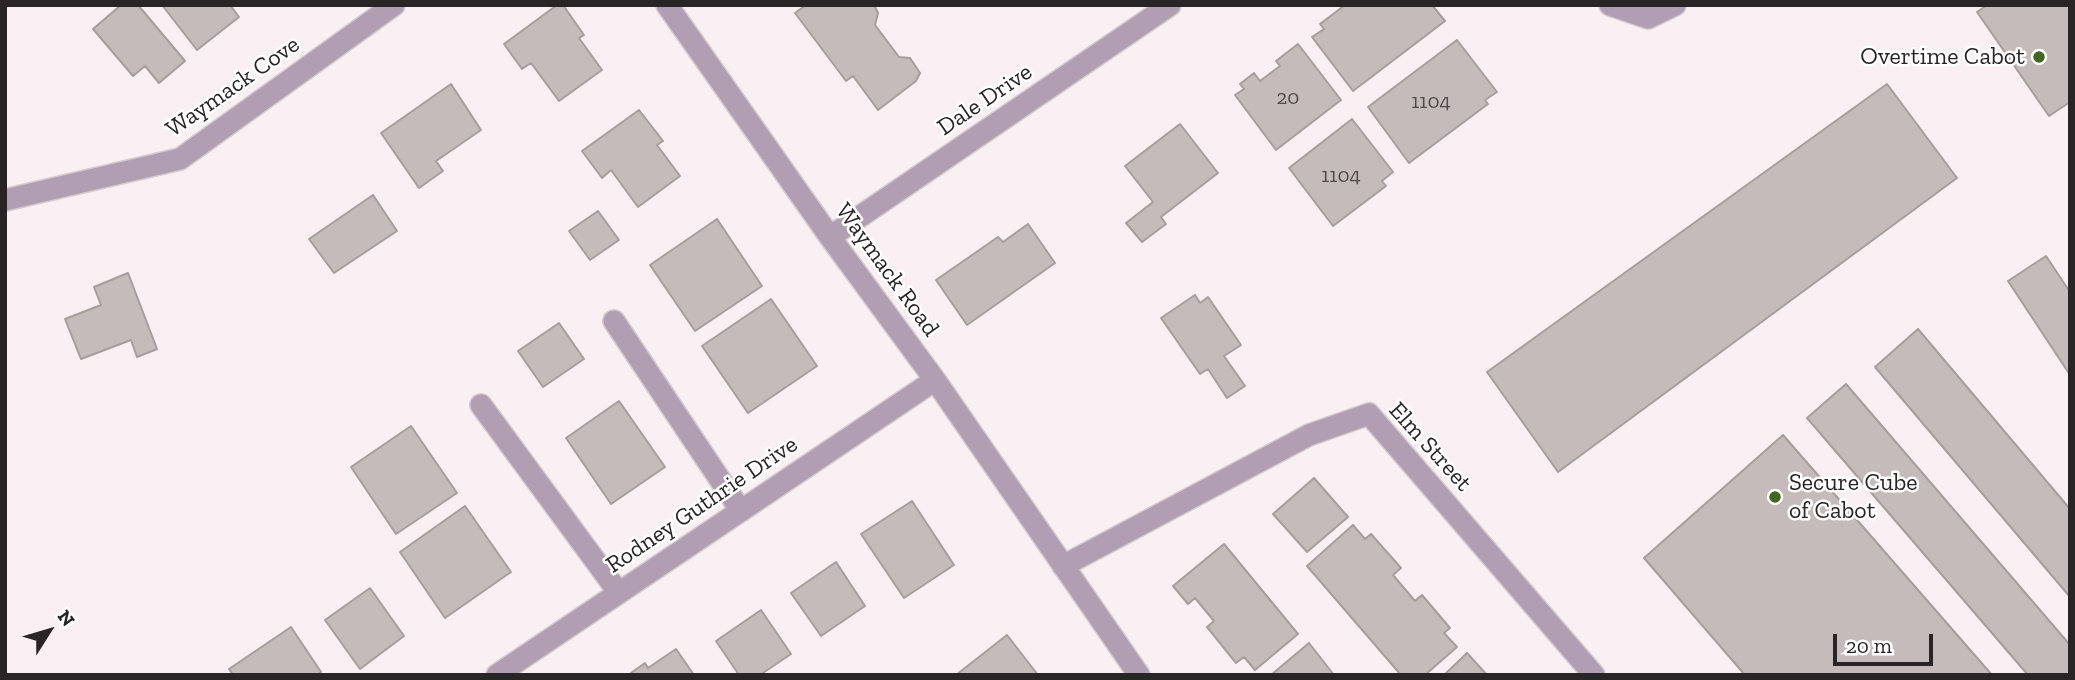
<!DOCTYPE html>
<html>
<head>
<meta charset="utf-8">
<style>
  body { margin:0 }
  #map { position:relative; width:2075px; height:680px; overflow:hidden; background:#faf0f4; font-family:"Zilla Slab",serif }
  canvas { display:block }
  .frame { position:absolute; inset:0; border:7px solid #292527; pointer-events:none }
  .north { position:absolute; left:14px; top:596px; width:70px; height:70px; -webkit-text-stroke:5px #fff; paint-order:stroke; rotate:53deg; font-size:19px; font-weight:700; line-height:28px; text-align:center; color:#292527 }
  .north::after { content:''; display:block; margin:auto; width:24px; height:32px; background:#292527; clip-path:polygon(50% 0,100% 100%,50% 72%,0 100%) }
  .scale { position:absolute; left:1833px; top:634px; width:100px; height:32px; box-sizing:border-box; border:4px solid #292527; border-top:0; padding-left:9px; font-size:21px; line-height:24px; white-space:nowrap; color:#292527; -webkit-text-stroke:5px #fff; paint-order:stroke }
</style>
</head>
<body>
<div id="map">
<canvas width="2075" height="680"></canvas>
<div class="frame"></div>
<div class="north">N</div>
<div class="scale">20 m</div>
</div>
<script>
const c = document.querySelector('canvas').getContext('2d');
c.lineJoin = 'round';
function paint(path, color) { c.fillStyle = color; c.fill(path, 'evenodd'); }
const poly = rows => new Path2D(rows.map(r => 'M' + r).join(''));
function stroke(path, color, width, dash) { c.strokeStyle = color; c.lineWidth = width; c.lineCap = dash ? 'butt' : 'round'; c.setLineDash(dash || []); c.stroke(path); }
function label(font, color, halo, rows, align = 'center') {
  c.font = font + ' "Zilla Slab",serif'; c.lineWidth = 5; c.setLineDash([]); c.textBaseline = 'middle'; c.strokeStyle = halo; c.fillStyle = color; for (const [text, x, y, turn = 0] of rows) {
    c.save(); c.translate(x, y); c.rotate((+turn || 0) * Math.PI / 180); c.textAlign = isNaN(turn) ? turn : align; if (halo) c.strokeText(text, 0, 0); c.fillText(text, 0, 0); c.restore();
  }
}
const building = poly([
  [121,5,138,5,185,61,159,83,145,66,133,76,93,29,121,5],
  [162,5,230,5,239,17,197,50,162,5],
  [557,5,563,5,584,35,579,38,602,70,559,101,531,63,522,69,504,44,557,5],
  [806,5,874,5,878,13,875,25,899,57,910,58,920,73,916,81,878,110,853,76,846,81,795,13,806,5],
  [1345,5,1432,5,1445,21,1353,91,1312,37,1324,29,1320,24,1345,5],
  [1987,5,2070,5,2070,102,2049,116,1977,12,1987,5],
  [1457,40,1497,92,1485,100,1488,104,1409,163,1368,107,1457,40],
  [1298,44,1341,100,1276,150,1235,95,1244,89,1240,84,1254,73,1260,81,1280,66,1276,61,1298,44],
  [451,84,481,130,436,161,443,171,419,188,381,133,451,84],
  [1887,84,1957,178,1558,472,1487,372,1887,84],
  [639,110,663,141,657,145,680,176,638,207,611,170,602,178,582,151,639,110],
  [1352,119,1393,172,1382,181,1386,186,1333,226,1289,168,1352,119],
  [1180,124,1218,173,1161,217,1166,224,1142,242,1126,223,1153,202,1125,166,1180,124],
  [373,195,397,231,334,273,309,239,373,195],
  [598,211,619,240,590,260,569,231,598,211],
  [717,219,762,286,695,331,650,265,717,219],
  [1028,224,1055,263,967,325,936,280,998,237,1003,242,1028,224],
  [2046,256,2070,292,2070,375,2008,281,2046,256],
  [128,273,157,349,137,357,131,340,81,359,65,319,101,305,94,287,128,273],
  [1195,295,1200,303,1208,297,1241,345,1224,356,1245,386,1227,398,1208,369,1200,374,1161,318,1195,295],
  [771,299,817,366,748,413,702,346,771,299],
  [559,323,584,359,543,387,518,351,559,323],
  [1918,329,2070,509,2070,597,1875,367,1918,329],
  [1846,384,2070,645,2070,675,2028,675,1807,418,1846,384],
  [619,401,665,467,611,504,566,438,619,401],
  [411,426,457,493,396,534,351,467,411,426],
  [1783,435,1992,675,1745,675,1644,558,1783,435],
  [1314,478,1348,517,1307,552,1273,514,1314,478],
  [912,501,954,565,904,598,861,534,912,501],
  [465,506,511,572,445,618,400,552,465,506],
  [1353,525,1365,539,1371,534,1401,568,1393,575,1415,601,1422,595,1450,628,1444,633,1457,647,1425,675,1401,675,1307,566,1353,525],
  [1224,544,1298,634,1255,670,1244,657,1236,663,1207,627,1214,621,1195,598,1188,604,1173,586,1224,544],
  [836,562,865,606,821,636,791,593,836,562],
  [370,588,404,636,360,669,325,620,370,588],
  [761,610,791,654,760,675,739,675,716,641,761,610],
  [291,627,321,672,317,675,233,675,229,669,291,627],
  [1007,635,1038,675,956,675,1007,635],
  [1309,643,1334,675,1271,675,1309,643],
  [676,649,694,675,628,675,645,663,648,668,676,649],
  [1467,653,1487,675,1444,675,1467,653]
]);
paint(building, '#c5bbba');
stroke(building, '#a79d9c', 2);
const minor = poly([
  [667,5,830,237,935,380,1139,675],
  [1610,5,1648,18,1675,5],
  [5,200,180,159,394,5],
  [830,237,1170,5],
  [614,321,741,511],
  [481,405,619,593],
  [1063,566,1309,435,1369,414,1594,675],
  [497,675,935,380]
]);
stroke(minor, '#d4cbcf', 24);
stroke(minor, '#b29eb3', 21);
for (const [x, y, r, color] of [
  [2039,57,7,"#416722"],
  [1775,497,7,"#416722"]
]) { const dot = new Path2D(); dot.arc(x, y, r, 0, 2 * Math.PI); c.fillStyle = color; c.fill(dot); stroke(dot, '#fff', 2.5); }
label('21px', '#504a4c', null, [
  ["20",1288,98],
  ["1104",1431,102],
  ["1104",1341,176]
]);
label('24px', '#292527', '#fff', [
  ["Overtime Cabot",2025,57],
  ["Secure Cube",1789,483,"left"],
  ["of Cabot",1789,511,"left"]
], 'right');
label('24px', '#292527', '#fff', [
  ["Waymack Cove",233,87,-35],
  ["Dale Drive",985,100,-34],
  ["Waymack Road",887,270,54],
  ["Elm Street",1430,447,48],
  ["Rodney Guthrie Drive",702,505,-34]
]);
</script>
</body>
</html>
